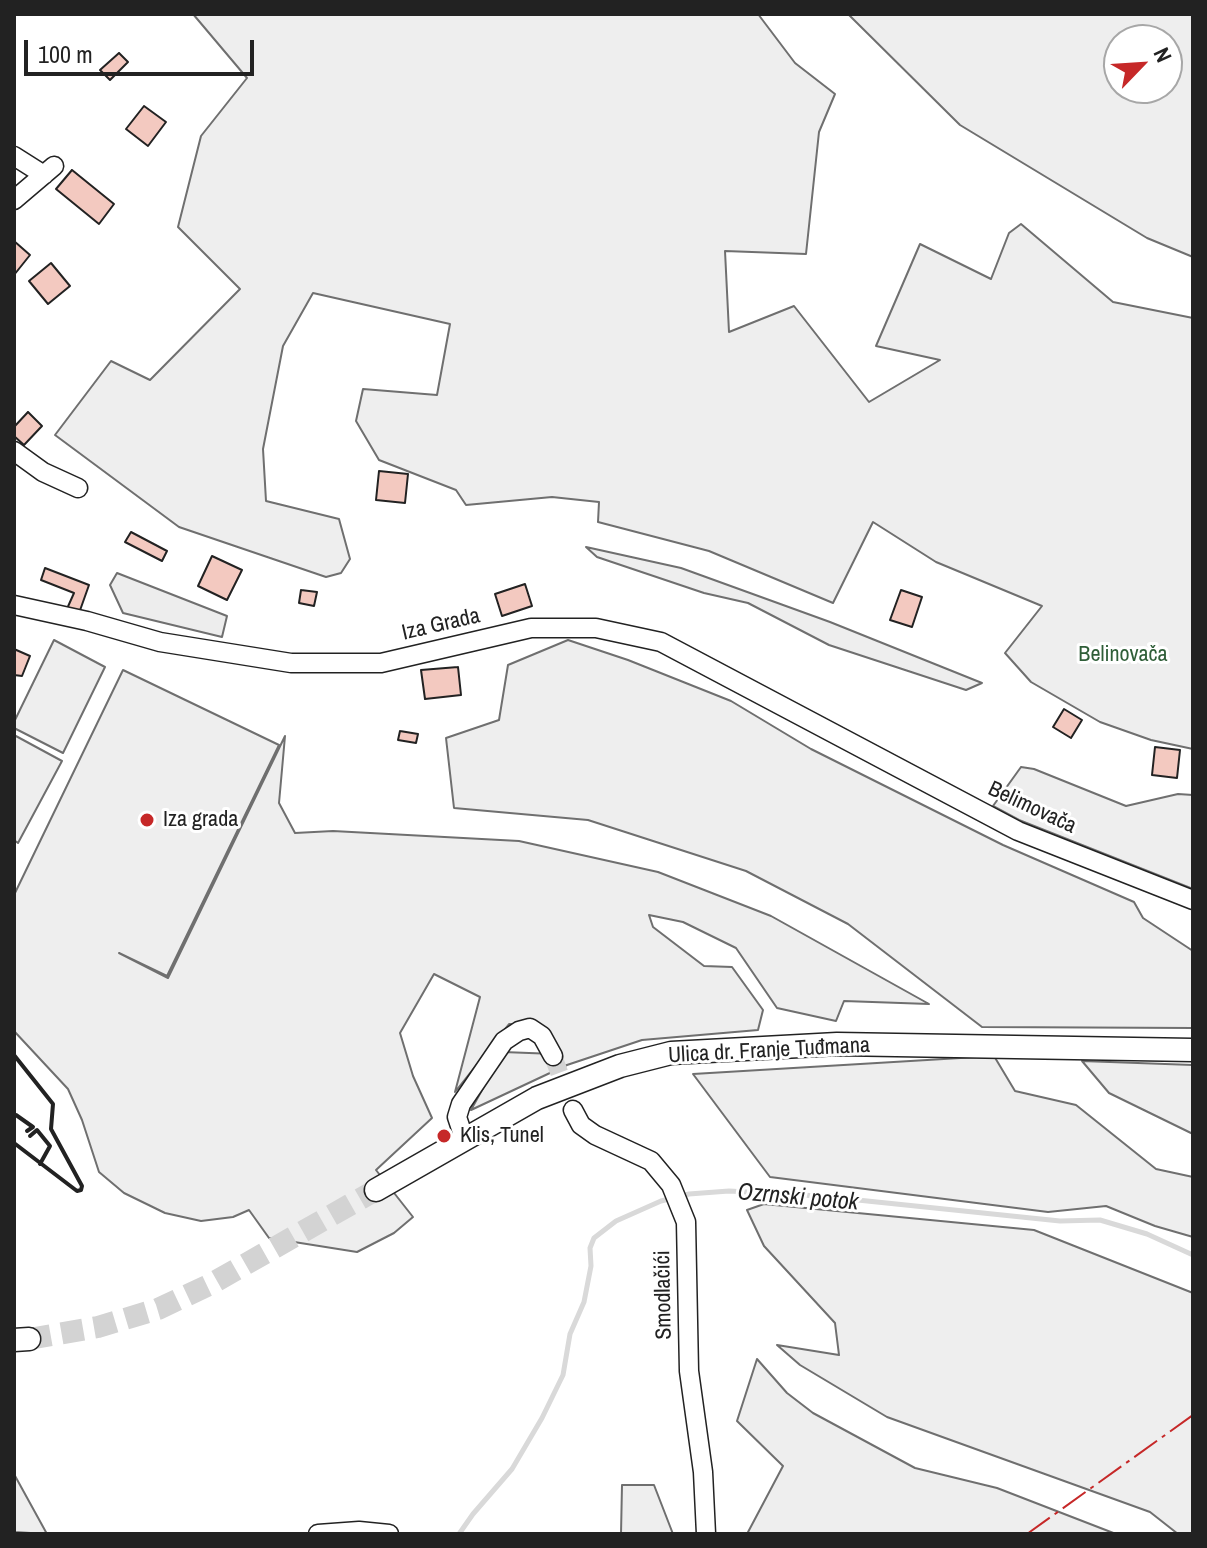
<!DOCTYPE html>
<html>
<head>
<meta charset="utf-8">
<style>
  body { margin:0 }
  #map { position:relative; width:1207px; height:1548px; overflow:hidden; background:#fff; font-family:"Archivo Narrow",sans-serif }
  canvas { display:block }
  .frame { position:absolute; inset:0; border:16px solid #222; pointer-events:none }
  .north { position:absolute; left:1103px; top:24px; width:80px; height:80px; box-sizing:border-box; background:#fff; border:2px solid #a7a7a7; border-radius:50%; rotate:65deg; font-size:22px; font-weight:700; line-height:32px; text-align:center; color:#222 }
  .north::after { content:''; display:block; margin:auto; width:28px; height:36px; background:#c62828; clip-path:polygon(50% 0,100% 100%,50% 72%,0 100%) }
  .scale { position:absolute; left:24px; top:40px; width:230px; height:36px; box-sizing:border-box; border:4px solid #222; border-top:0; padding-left:10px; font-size:24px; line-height:28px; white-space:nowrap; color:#222; -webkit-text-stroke:6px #fff; paint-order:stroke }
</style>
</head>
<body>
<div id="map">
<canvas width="1207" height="1548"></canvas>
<div class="frame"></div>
<div class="north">N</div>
<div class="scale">100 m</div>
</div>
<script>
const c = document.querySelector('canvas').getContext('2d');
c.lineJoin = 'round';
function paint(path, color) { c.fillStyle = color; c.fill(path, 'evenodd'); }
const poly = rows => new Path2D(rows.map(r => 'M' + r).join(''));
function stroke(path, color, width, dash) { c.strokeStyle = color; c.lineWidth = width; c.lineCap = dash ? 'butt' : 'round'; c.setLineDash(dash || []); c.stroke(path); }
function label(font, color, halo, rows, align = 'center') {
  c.font = font + ' "Archivo Narrow",sans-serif'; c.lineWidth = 6; c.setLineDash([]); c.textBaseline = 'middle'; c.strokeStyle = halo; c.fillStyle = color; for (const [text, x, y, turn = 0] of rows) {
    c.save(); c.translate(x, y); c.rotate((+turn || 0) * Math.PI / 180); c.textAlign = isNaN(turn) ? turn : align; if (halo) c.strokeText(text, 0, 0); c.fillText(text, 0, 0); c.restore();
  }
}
const green = poly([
  [193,14,758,14,795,63,835,94,819,132,806,254,725,251,729,332,794,306,869,402,940,360,876,346,920,244,991,279,1009,233,1021,224,1113,302,1193,318,1193,749,1151,740,1100,722,1031,682,1005,653,1042,606,936,562,873,522,833,603,709,551,598,522,599,502,552,497,466,505,456,490,379,460,356,421,363,389,437,395,450,324,313,293,283,346,263,449,266,501,339,519,350,559,341,573,326,577,179,527,55,435,111,361,150,380,240,289,178,227,201,136,247,78,193,14],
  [848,14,1193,14,1193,257,1147,238,960,125,848,14],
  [1119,40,1167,40,1167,88,1119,88,1119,40],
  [586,547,681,568,830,622,982,683,966,690,829,645,748,603,704,593,597,557,586,547],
  [54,640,105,667,63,753,14,728,14,722,54,640],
  [568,640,628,660,731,701,811,749,1003,845,1134,902,1143,918,1193,951,1193,1028,982,1027,848,924,746,871,588,820,454,808,446,738,499,720,508,665,568,640],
  [123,670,279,745,167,976,119,953,168,978,285,736,279,803,295,833,333,831,519,841,658,872,771,916,929,1004,844,1001,836,1021,777,1008,736,948,683,922,649,915,653,927,704,966,732,967,763,1010,758,1030,642,1040,567,1065,471,1110,503,1052,555,1054,530,1025,509,1024,455,1092,480,997,434,974,400,1033,413,1076,432,1118,376,1170,413,1217,394,1233,357,1252,269,1238,249,1210,233,1217,201,1221,165,1213,124,1193,99,1172,82,1120,68,1089,14,1031,14,895,123,670],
  [14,735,62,761,18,843,14,840,14,735],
  [1021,767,1034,769,1126,806,1178,794,1193,795,1193,889,1019,820,993,806,1021,767],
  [994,1056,1015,1091,1076,1105,1156,1169,1193,1177,1193,1237,1155,1226,1106,1206,1048,1212,770,1177,693,1074,994,1056],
  [1082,1061,1193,1065,1193,1134,1109,1093,1082,1061],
  [764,1204,1034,1230,1193,1293,1193,1534,1178,1534,1150,1512,887,1417,800,1365,777,1345,839,1355,835,1323,764,1246,747,1210,764,1204],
  [757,1359,787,1393,813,1413,915,1468,997,1488,1116,1534,747,1534,783,1466,737,1421,757,1359],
  [14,1474,47,1534,14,1532,14,1474],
  [622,1485,654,1485,673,1534,621,1534,622,1485]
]);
paint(green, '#eee');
stroke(green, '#6f6f6f', 2);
const parking = poly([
  [117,573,227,616,222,637,123,613,110,585,117,573]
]);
paint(parking, '#ededed');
stroke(parking, '#6f6f6f', 2);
stroke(poly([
  [459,1534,473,1514,512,1469,542,1418,563,1375,570,1334,584,1302,591,1266,590,1248,594,1238,616,1221,661,1201,689,1194,729,1191,819,1196,1060,1221,1100,1220,1147,1234,1193,1255]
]), '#d9d9d9', 5);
const building = poly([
  [119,53,128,62,110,80,100,70,119,53],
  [144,106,166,122,148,146,126,129,144,106],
  [72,170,114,204,99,224,56,189,72,170],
  [14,241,30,255,14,275,14,241],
  [51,263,70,286,48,304,29,281,51,263],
  [28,412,42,426,24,445,14,436,14,427,28,412],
  [379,471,408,474,405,503,376,500,379,471],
  [131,532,167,551,162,561,125,542,131,532],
  [212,556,242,570,227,600,198,586,212,556],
  [45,568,89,585,78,616,66,611,74,593,41,580,45,568],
  [525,584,532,606,502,616,495,594,525,584],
  [301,590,317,592,314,606,299,603,301,590],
  [901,590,922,597,912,627,890,620,901,590],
  [14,649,30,656,22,676,14,675,14,649],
  [458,667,461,695,425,699,421,670,458,667],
  [1064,709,1082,720,1071,738,1053,727,1064,709],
  [400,731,418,734,416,743,398,740,400,731],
  [1155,747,1180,750,1177,778,1152,775,1155,747]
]);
paint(building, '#f3c9c0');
stroke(building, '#222', 2);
stroke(poly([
  [553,1056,573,1110]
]), '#d3d3d3', 18, [18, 9]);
stroke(poly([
  [29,1339,98,1327,158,1309,209,1285,376,1190]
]), '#d3d3d3', 22, [22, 11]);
const minor = poly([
  [14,156,44,175],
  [14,200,54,166],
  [14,451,43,472,78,488],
  [14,605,87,621,160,642,291,663,381,663,531,628,596,628,661,642,1018,831,1193,900],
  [573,1110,581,1125,595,1135,651,1161,671,1185,686,1222,689,1371,703,1472,706,1534],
  [464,1138,457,1117,461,1104,504,1041,519,1031,530,1028,542,1036,553,1056],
  [318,1534,359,1531,389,1534]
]);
const major = poly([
  [376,1190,537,1098,620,1066,671,1053,837,1044,1193,1050],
  [14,1340,29,1339]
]);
stroke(minor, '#222', 21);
stroke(major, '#222', 25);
stroke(minor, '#fff', 18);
stroke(major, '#fff', 22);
stroke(poly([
  [14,1055,53,1104,51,1129,82,1186,81,1190,77,1191,14,1143],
  [16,1115,33,1127,27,1131],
  [30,1136,37,1130,50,1146,40,1164]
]), '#222', 4);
stroke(poly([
  [1027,1534,1193,1415]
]), '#c62828', 2, [28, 6, 4, 6]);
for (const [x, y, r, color] of [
  [147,820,8,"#c62828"],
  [444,1136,8,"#c62828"]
]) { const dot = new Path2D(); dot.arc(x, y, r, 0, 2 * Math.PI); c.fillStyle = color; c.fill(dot); stroke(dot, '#fff', 3); }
label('22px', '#222', '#fff', [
  ["Iza Grada",441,625,-13],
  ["Belimovača",1032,808,25],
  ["Ulica dr. Franje Tuđmana",769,1051,-3],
  ["Smodlačići",664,1295,-91]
]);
label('22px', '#2f5e38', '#fff', [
  ["Belinovača",1123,655]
]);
label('22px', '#222', '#fff', [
  ["Iza grada",163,820],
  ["Klis, Tunel",460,1136]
], 'left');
label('italic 24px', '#222', '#fff', [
  ["Ozrnski potok",798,1198,5]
]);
</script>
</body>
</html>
